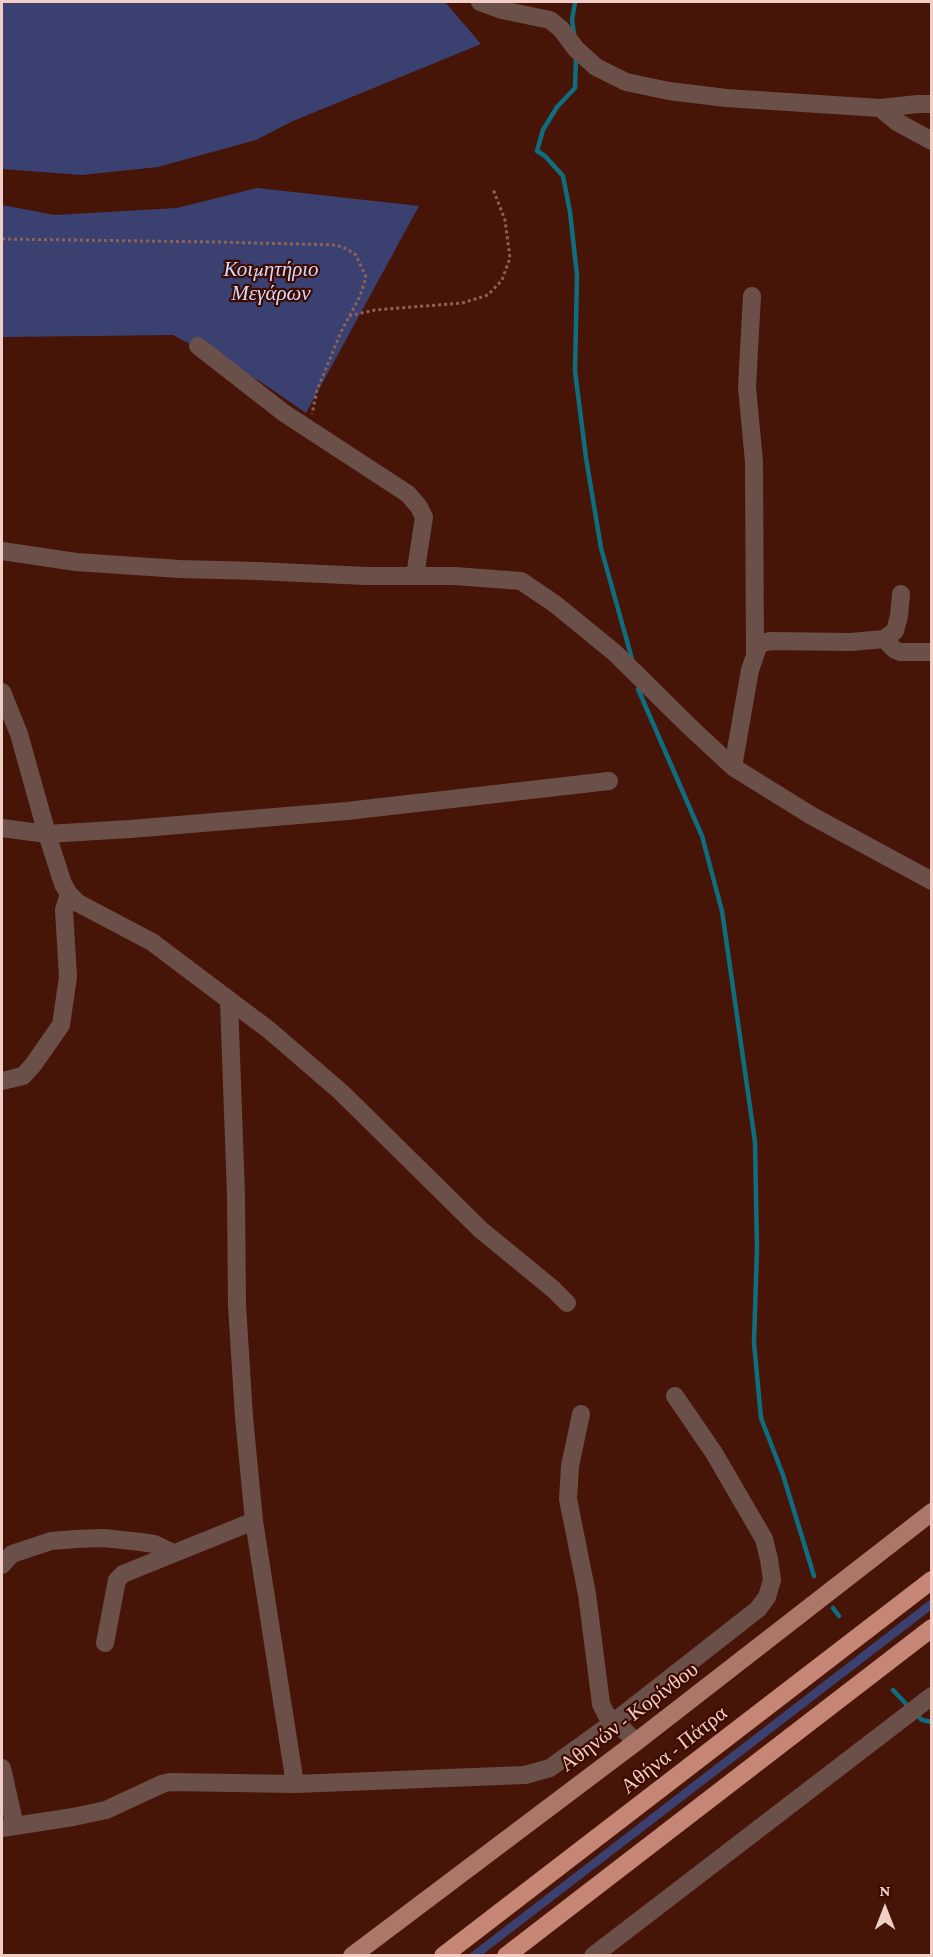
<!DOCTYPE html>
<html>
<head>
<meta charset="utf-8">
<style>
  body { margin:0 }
  #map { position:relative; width:933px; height:1957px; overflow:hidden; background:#471508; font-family:"Crimson Pro",serif }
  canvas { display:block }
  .frame { position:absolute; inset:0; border:3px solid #f1cfc6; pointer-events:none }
  .north { position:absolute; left:855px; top:1879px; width:60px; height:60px; -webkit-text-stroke:4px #3c0a01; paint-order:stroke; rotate:0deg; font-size:16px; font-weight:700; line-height:24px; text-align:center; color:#f1cfc6 }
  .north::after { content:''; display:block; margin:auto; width:21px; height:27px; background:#f1cfc6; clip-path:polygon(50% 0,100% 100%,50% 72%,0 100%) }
</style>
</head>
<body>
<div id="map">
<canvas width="933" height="1957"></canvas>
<div class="frame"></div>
<div class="north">N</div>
</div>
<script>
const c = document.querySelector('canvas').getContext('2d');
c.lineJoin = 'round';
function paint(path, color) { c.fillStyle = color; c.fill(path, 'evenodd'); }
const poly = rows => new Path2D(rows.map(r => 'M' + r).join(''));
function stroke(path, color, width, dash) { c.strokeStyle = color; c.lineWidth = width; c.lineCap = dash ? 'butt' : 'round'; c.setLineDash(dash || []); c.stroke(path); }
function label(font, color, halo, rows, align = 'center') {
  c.font = font + ' "Crimson Pro",serif'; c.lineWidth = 4.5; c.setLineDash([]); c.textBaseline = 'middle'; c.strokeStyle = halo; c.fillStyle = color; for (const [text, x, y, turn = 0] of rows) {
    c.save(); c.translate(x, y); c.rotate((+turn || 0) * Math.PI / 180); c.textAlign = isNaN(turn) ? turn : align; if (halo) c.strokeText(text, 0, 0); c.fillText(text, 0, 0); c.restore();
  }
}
paint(poly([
  [2,2,445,2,481,44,293,121,256,140,158,167,82,175,2,169],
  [257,188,419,206,306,413,261,382,173,335,2,337,2,205,55,215,177,208],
  [931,1599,931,1610,482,1955,468,1955]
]), '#3a4171');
stroke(poly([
  [574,34,572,20,575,2],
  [576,58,575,88,557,107,543,130,537,151,545,156,563,176,570,212,577,275,575,371,586,458,601,548,632,659],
  [638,689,702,836,722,911,755,1142,757,1248,754,1343,761,1418,783,1475,814,1576],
  [833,1608,839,1616],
  [893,1690,910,1708],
  [916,1714,922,1720,932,1722]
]), '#0e6d7f', 4.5);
stroke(poly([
  [2,239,216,242,336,245,347,249,356,255,366,277,360,296,341,332,317,390,312,414],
  [349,316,375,310,462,303,488,295,502,280,510,258,505,220,493,189]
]), '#8d6256', 3, [3, 3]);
stroke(poly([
  [480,2,502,10,550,20,561,29,576,49,596,67,626,82,669,91,726,98,880,108,918,104,932,104],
  [880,108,897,122,932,141],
  [752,296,747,387,754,462,755,654],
  [198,346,284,413,408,494,419,507,424,517,415,576],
  [2,551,76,562,180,569,257,571,366,576,455,576,521,581,555,604,615,653,691,728,733,767,812,816,932,881],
  [884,639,895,650,900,652,932,652],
  [2,692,19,734,47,834,63,884,69,894,78,903,152,942,229,1000,236,1196,237,1305,244,1417,254,1521,295,1784],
  [733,767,750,670,759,644,770,641,851,642,884,639,895,631,899,616,901,594],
  [2,828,47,834,130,829,347,811,609,781],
  [229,1000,269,1030,341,1092,481,1230,553,1289,567,1303],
  [2,1081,23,1076,33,1065,61,1025,68,977,64,910,69,894],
  [581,1414,570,1466,568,1499,587,1594,601,1704,606,1714,615,1721,758,1609,767,1597,772,1580,769,1559,764,1539,714,1453,675,1396],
  [2,1565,12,1554,51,1541,76,1539,104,1538,141,1542,154,1544,173,1553],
  [105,1643,117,1580,123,1574,254,1521],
  [2,1768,15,1826],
  [2,1828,73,1817,106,1810,162,1784,170,1782,295,1784,525,1775,550,1768,615,1721,636,1742],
  [593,1956,932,1696]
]), '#6b5049', 18);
stroke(poly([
  [352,1956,636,1742,932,1512]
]), '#ac7768', 18);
stroke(poly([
  [443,1956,932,1580],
  [506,1956,932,1628]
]), '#c68675', 18);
label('italic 21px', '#d4dcfc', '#3c0a01', [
  ["Κοιμητήριο",271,270],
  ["Μεγάρων",271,294]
]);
label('21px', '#f1cfc6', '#3c0a01', [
  ["Αθηνών - Κορίνθου",629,1717,-37],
  ["Αθήνα - Πάτρα",674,1750,-38]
]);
</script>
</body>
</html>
